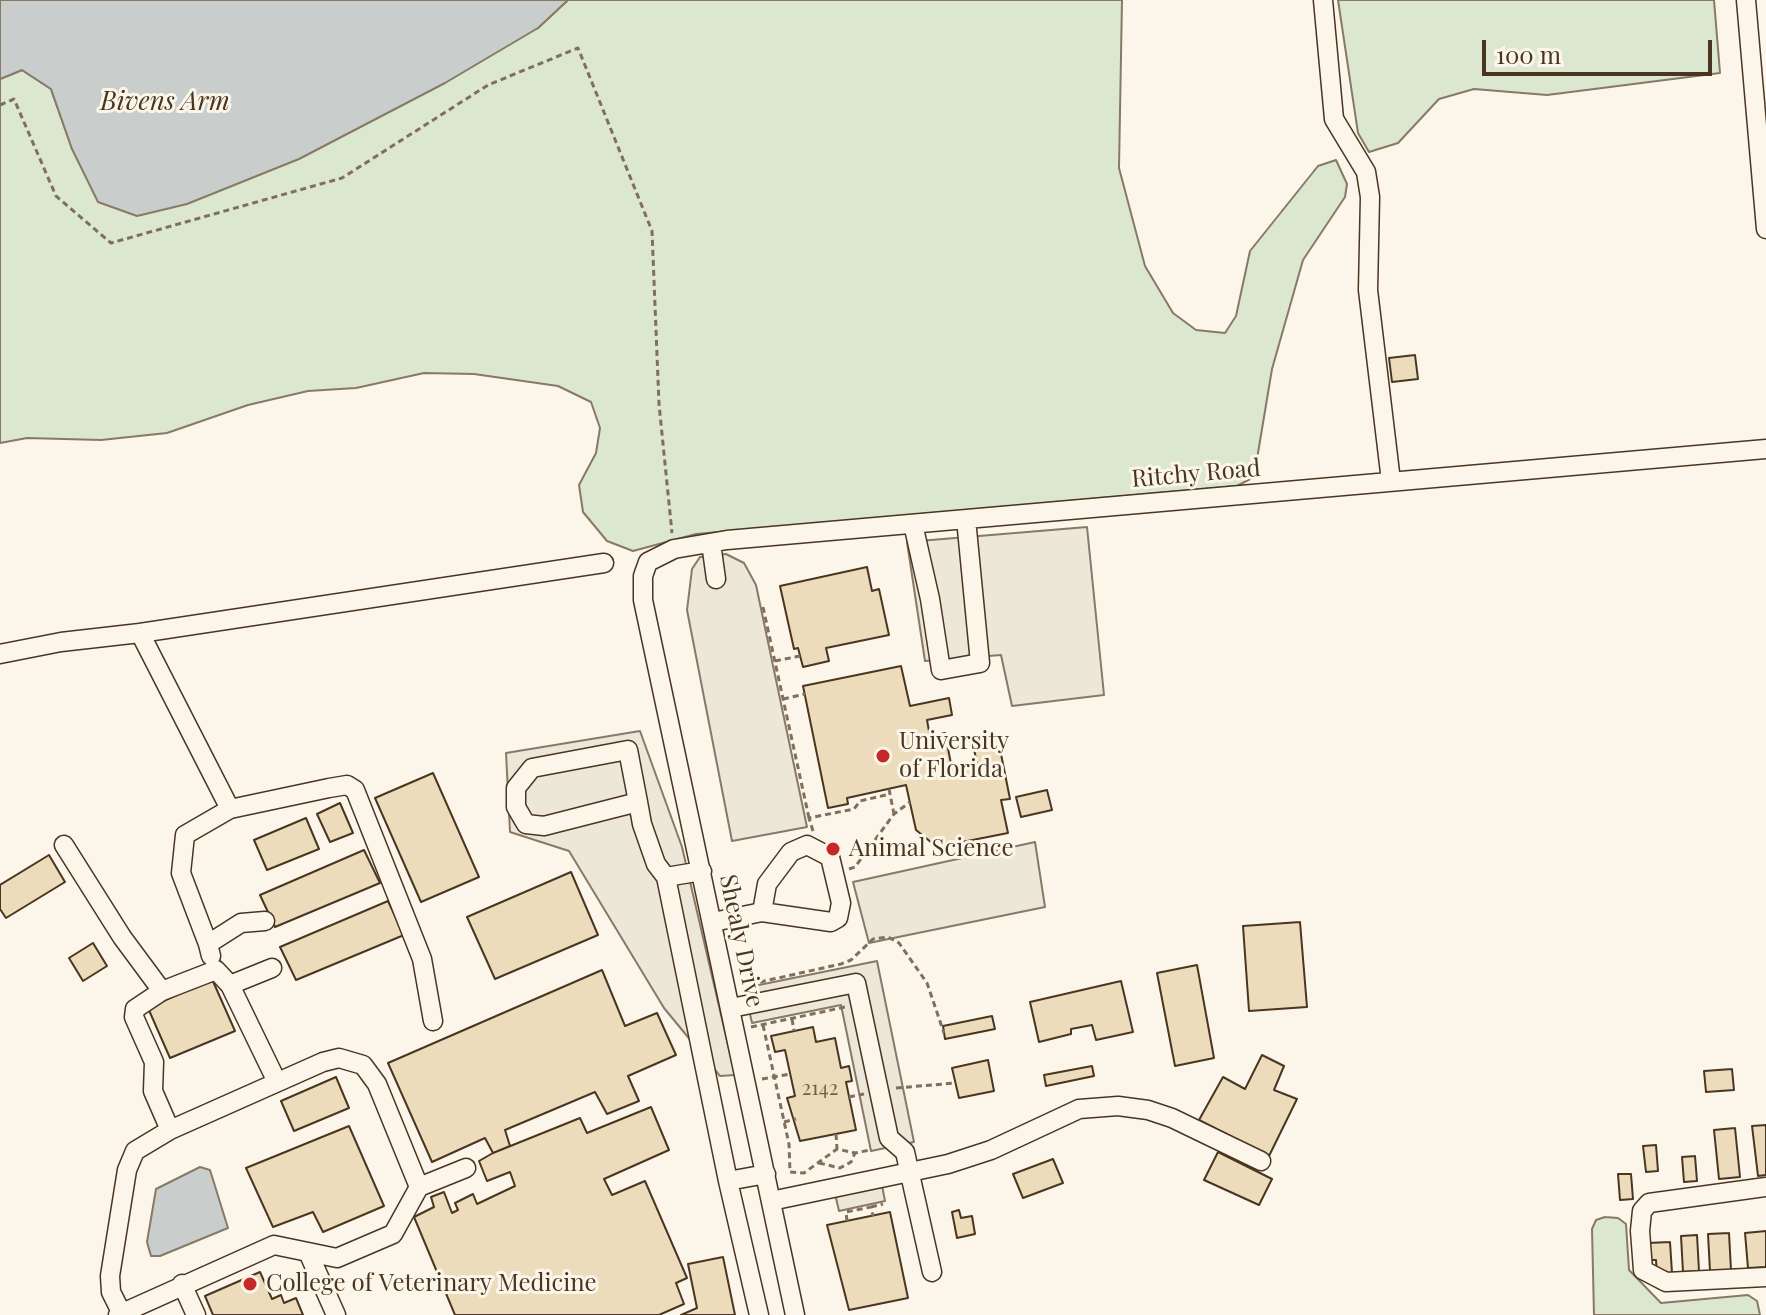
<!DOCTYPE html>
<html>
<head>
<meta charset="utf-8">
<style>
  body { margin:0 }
  #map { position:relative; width:1766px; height:1315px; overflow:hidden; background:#fbf6e9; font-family:"Playfair Display",serif }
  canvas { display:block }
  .scale { position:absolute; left:1482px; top:40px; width:230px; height:36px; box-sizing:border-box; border:4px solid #4a3520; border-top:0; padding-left:10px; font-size:24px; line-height:28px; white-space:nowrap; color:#4a3520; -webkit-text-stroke:6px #fbf6e9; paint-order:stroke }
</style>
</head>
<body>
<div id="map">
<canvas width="1766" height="1315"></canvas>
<div class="scale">100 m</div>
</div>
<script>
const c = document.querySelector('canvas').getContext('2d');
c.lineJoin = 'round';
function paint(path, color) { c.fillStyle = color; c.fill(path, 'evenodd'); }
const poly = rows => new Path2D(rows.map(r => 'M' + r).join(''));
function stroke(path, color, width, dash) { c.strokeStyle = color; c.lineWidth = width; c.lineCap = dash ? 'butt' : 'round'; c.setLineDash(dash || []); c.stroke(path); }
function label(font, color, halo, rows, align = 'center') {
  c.font = font + ' "Playfair Display",serif'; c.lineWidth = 6; c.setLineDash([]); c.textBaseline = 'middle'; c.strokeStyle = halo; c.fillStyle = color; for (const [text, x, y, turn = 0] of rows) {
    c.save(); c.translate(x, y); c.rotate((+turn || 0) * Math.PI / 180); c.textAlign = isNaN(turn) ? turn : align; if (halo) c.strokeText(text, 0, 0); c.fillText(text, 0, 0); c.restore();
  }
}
const green = poly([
  [568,0,1122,0,1119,168,1145,266,1173,313,1196,330,1225,333,1236,316,1250,251,1318,166,1336,160,1347,184,1345,197,1303,260,1272,369,1254,477,1237,486,696,534,633,551,607,541,583,512,579,485,596,453,600,428,591,402,558,386,474,374,424,373,356,388,308,391,248,405,167,433,101,440,27,438,0,443,0,79,22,70,51,89,72,149,538,28,568,0],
  [1338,0,1714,0,1720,73,1547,95,1474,89,1439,99,1398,143,1369,152,1358,133,1338,0],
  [1605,1217,1618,1218,1626,1224,1629,1270,1661,1303,1748,1295,1757,1301,1760,1315,1594,1315,1592,1229,1596,1220,1605,1217]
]);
paint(green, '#dce7d0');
stroke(green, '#887966', 2);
const parking = poly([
  [1087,527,1104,695,1012,706,1001,655,925,661,907,542,1087,527],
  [726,554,744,563,756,585,807,827,732,841,687,610,692,569,700,557,726,554],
  [640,731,682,847,735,1075,720,1076,664,1008,569,851,510,832,506,753,640,731],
  [1035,842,1045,907,869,943,853,882,1035,842],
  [877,961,914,1142,871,1151,841,1005,752,1023,744,988,877,961],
  [880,1175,885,1201,839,1211,833,1185,880,1175]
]);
paint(parking, '#ede7d9');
stroke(parking, '#887966', 2);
const water = poly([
  [0,0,568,0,538,28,445,83,299,159,187,204,137,216,98,202,72,149,51,89,22,70,0,79,0,0],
  [200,1167,210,1170,228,1228,160,1256,151,1256,147,1242,156,1189,200,1167]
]);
paint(water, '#c9cecd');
stroke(water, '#887966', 2);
const building = poly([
  [1415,355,1418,379,1392,382,1389,358,1415,355],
  [867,567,872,591,879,589,889,635,826,648,829,661,803,667,798,648,794,649,780,586,867,567],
  [901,666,910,706,949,698,952,715,927,720,930,737,945,733,952,769,977,764,973,744,998,739,1010,799,1001,800,1008,833,937,847,916,830,906,785,847,798,848,804,828,808,803,686,901,666],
  [433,773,479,877,421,902,375,798,433,773],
  [1047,790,1052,810,1021,817,1016,797,1047,790],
  [340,803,353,833,330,842,317,814,340,803],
  [306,818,319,849,267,870,254,840,306,818],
  [364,850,380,883,275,927,260,895,364,850],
  [49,855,65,882,6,918,0,909,0,885,49,855],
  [571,872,598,935,495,979,467,917,571,872],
  [388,901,404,935,296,980,280,947,388,901],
  [1300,922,1307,1007,1249,1011,1243,926,1300,922],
  [93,943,107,966,83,981,69,958,93,943],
  [1197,965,1214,1058,1175,1066,1157,973,1197,965],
  [602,970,625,1026,657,1013,676,1055,628,1076,639,1101,607,1114,595,1092,505,1130,510,1146,493,1153,485,1138,432,1162,388,1063,602,970],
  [212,979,235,1031,170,1058,148,1008,212,979],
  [1121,981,1133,1032,1096,1040,1092,1025,1071,1029,1071,1034,1039,1042,1030,1002,1121,981],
  [992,1016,995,1029,945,1039,943,1026,992,1016],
  [813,1027,816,1042,835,1038,841,1068,849,1066,852,1081,846,1082,856,1130,800,1141,787,1098,795,1096,785,1050,775,1052,771,1036,813,1027],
  [1262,1055,1284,1066,1274,1090,1297,1099,1269,1156,1199,1120,1223,1077,1245,1089,1262,1055],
  [988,1060,994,1091,959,1098,952,1068,988,1060],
  [1092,1066,1094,1076,1046,1086,1044,1075,1092,1066],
  [1732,1069,1734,1090,1706,1092,1704,1071,1732,1069],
  [336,1077,349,1108,294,1131,281,1101,336,1077],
  [651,1107,669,1150,604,1179,612,1195,645,1181,687,1278,676,1283,684,1304,659,1315,455,1315,414,1217,434,1207,431,1197,444,1192,452,1213,458,1210,455,1203,473,1194,477,1204,515,1186,510,1172,487,1181,479,1161,493,1153,580,1118,587,1133,651,1107],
  [1766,1125,1766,1175,1758,1176,1752,1126,1766,1125],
  [349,1126,384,1206,323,1232,313,1212,273,1227,246,1168,349,1126],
  [1735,1128,1740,1177,1719,1179,1714,1130,1735,1128],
  [1656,1145,1658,1171,1646,1172,1643,1146,1656,1145],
  [1218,1152,1272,1179,1259,1205,1204,1180,1218,1152],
  [1695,1156,1697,1181,1684,1182,1682,1157,1695,1156],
  [1053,1159,1063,1183,1023,1198,1013,1174,1053,1159],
  [1618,1174,1631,1174,1633,1199,1620,1200,1618,1174],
  [959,1210,961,1218,972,1216,975,1234,957,1238,952,1212,959,1210],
  [890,1212,908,1298,849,1310,827,1225,890,1212],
  [1766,1231,1766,1267,1748,1268,1745,1233,1766,1231],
  [1729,1233,1731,1270,1710,1271,1708,1234,1729,1233],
  [1697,1235,1699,1271,1683,1272,1681,1236,1697,1235],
  [1670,1242,1672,1273,1657,1274,1656,1260,1649,1260,1648,1243,1670,1242],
  [723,1257,735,1315,681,1315,697,1308,688,1264,723,1257],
  [260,1272,272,1299,281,1295,284,1303,296,1298,303,1315,213,1315,205,1296,260,1272]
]);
paint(building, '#ecdcbc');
stroke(building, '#4a3520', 2);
const minor = poly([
  [1323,0,1334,119,1366,172,1370,197,1368,290,1391,481],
  [1746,0,1766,229],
  [913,524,930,599,941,670,980,663,966,519],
  [711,543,716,579],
  [0,654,61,642,140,633],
  [638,802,544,826,526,824,516,807,516,788,532,768,628,750,638,802,642,824,656,864,666,877,702,871],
  [230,809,329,788,347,785,355,790,422,959,433,1021],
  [64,845,122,937,162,991,216,970,230,985,277,1082],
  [666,877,728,1181,766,1174],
  [713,922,762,912,831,922,838,918,841,903,830,857,807,845,791,852,767,884,762,912],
  [208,944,181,873,185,835,230,809,140,633,604,563],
  [211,956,208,944,241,923,265,921],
  [230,985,272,968],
  [162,991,135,1009,134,1017,154,1062,153,1091,170,1130],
  [731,1008,856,983,889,1138,905,1152,932,1272],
  [728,1181,759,1315],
  [419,1187,466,1168],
  [1766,1187,1649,1203,1642,1211,1640,1231,1643,1270,1666,1282,1766,1277],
  [771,1201,948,1164,991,1150,1079,1109,1118,1106,1148,1110,1172,1118,1261,1161],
  [308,1252,336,1315],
  [182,1284,196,1315],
  [118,1315,274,1245,337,1258,393,1234,419,1187,377,1084,363,1065,339,1058,323,1062,170,1130,135,1151,127,1170,110,1276,111,1292,121,1312],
  [795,1315,643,600,643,576,648,562,674,549,727,540,1766,449]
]);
stroke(minor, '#4a3520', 21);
stroke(poly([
  [0,105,14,99,56,196,111,243,342,178,488,85,578,48,652,231,659,404,672,533],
  [763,607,809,818],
  [775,661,800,656],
  [783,699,805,694],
  [889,789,894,814],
  [813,831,809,818,854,809,860,801,890,794],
  [849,869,855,867,894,814,910,802],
  [740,981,760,982,841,964,851,960,873,939,888,937,899,943,927,983,944,1033],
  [792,1019,794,1031],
  [763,1025,789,1144,790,1172,804,1173,837,1149,855,1153,870,1150],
  [751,1027,845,1007],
  [762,1079,790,1074],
  [896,1088,956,1083],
  [849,1097,864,1094],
  [784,1122,796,1119],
  [836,1134,837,1149],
  [819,1163,840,1168,851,1162,855,1153],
  [871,1207,883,1204],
  [847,1221,846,1212,871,1207,873,1216]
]), '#7f6f5c', 3, [6, 4]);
stroke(minor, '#fbf6e9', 18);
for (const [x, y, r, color] of [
  [883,756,8,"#c62828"],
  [833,849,8,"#c62828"],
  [250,1284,8,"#c62828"]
]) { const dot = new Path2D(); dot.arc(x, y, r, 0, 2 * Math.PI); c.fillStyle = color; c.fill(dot); stroke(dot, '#fbf6e9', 3); }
label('20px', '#725f47', null, [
  ["2142",820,1089]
]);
label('24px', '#4a3520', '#fbf6e9', [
  ["Ritchy Road",1196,474,-5],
  ["Shealy Drive",741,941,78]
]);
label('24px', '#4a3520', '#fbf6e9', [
  ["University",899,742],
  ["of Florida",899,770],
  ["Animal Science",849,849],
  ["College of Veterinary Medicine",266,1284]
], 'left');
label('italic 26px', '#4a3520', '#fbf6e9', [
  ["Bivens Arm",165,102]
]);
</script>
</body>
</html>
